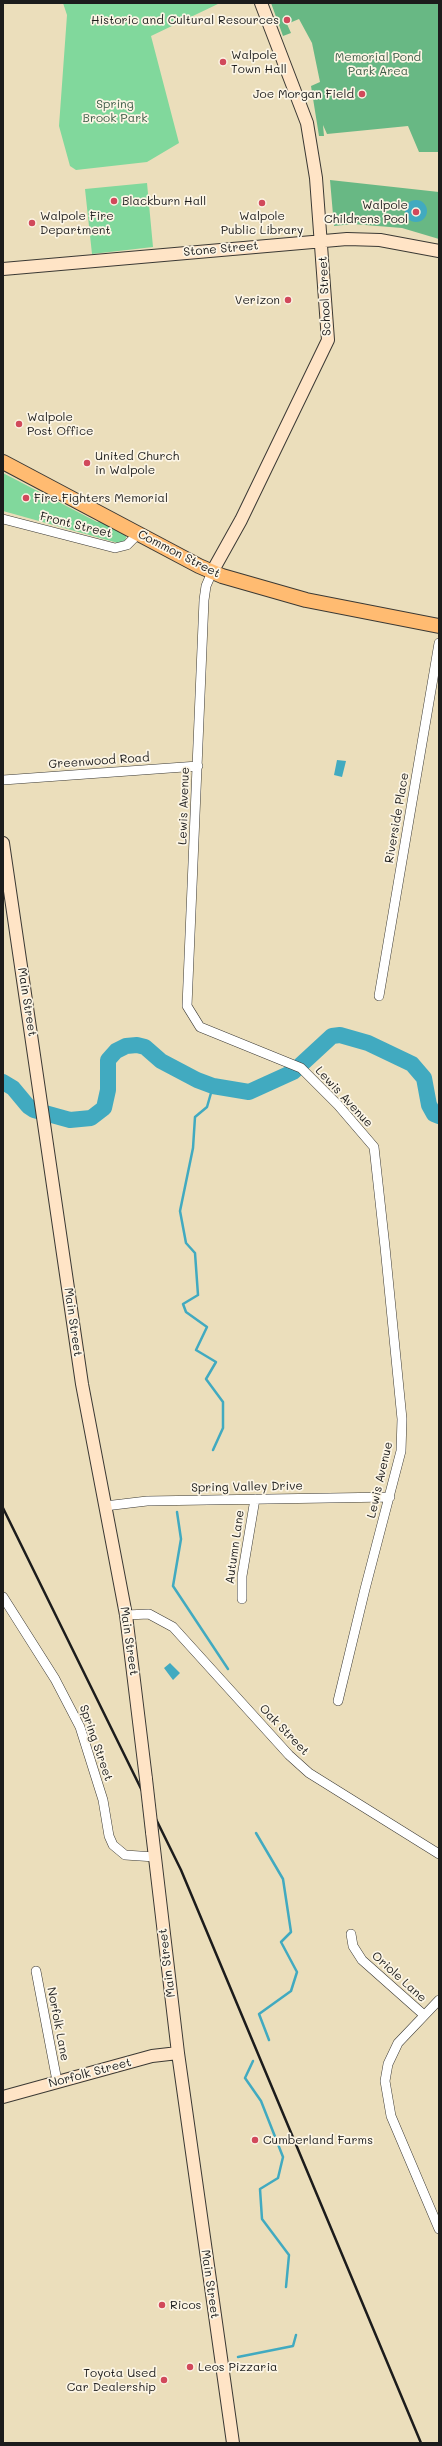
<!DOCTYPE html>
<html>
<head>
<meta charset="utf-8">
<style>
  body { margin:0 }
  #map { position:relative; width:442px; height:2446px; overflow:hidden; background:#ebdebb; font-family:Mali,sans-serif }
  canvas { display:block }
  .frame { position:absolute; inset:0; border:4px solid #1c1c1c; pointer-events:none }
</style>
</head>
<body>
<div id="map">
<canvas width="442" height="2446"></canvas>
<div class="frame"></div>
</div>
<script>
const c = document.querySelector('canvas').getContext('2d');
c.lineJoin = 'round';
function paint(path, color) { c.fillStyle = color; c.fill(path, 'evenodd'); }
const poly = rows => new Path2D(rows.map(r => 'M' + r).join(''));
function stroke(path, color, width, dash) { c.strokeStyle = color; c.lineWidth = width; c.lineCap = dash ? 'butt' : 'round'; c.setLineDash(dash || []); c.stroke(path); }
function label(font, color, halo, rows, align = 'center') {
  c.font = font + ' Mali,sans-serif'; c.lineWidth = 3.5; c.setLineDash([]); c.textBaseline = 'middle'; c.strokeStyle = halo; c.fillStyle = color; for (const [text, x, y, turn = 0] of rows) {
    c.save(); c.translate(x, y); c.rotate((+turn || 0) * Math.PI / 180); c.textAlign = isNaN(turn) ? turn : align; if (halo) c.strokeText(text, 0, 0); c.fillText(text, 0, 0); c.restore();
  }
}
paint(poly([
  [63,3,220,3,151,36,179,143,147,162,76,170,70,166,59,126,67,15],
  [147,183,153,247,92,254,85,189],
  [3,473,97,522,101,521,126,535,126,538,124,542,118,543,3,511]
]), '#81d89c');
paint(poly([
  [271,3,439,3,439,152,419,152,408,126,327,134,323,125,324,136,319,136,311,86,320,82,312,43,299,19,287,24,291,33,283,36],
  [330,180,439,192,439,239,402,228,353,224,334,226]
]), '#68b884');
paint(poly([
  '405 211a11 11 0 1 1 22 0a11 11 0 1 1-22 0Z',
  [337,760,346,761,342,777,334,775],
  [170,1663,180,1673,173,1680,164,1668]
]), '#41aac0');
stroke(poly([
  [213,1086,207,1107,195,1117,193,1148,180,1211,186,1243,195,1253,198,1295,183,1304,186,1312,207,1327,196,1350,216,1362,206,1379,223,1402,223,1428,213,1450],
  [177,1512,181,1539,173,1586,228,1669],
  [256,1833,283,1879,291,1932,281,1942,297,1972,291,1991,259,2014,269,2040],
  [253,2061,245,2078,261,2101,283,2157,278,2178,260,2189,262,2219,289,2255,286,2287],
  [238,2357,293,2346,296,2335]
]), '#41aac0', 2.5);
stroke(poly([
  [3,1082,13,1088,28,1106,34,1110,70,1120,91,1118,104,1108,108,1090,108,1060,116,1051,126,1046,137,1045,145,1047,161,1061,197,1080,213,1086,249,1092,293,1072,332,1036,340,1035,368,1043,412,1064,424,1078,429,1105,434,1114,439,1116]
]), '#41aac0', 16);
const street = poly([
  [3,519,115,548,127,545,138,534],
  [212,572,206,586,204,600,187,1006,200,1027,301,1068,338,1105,374,1147,385,1247,402,1419,401,1451,365,1589,338,1701],
  [3,780,198,766],
  [379,996,439,643],
  [105,1506,147,1501,390,1497],
  [3,1597,55,1679,80,1727,103,1800,109,1836,113,1845,125,1855,155,1857],
  [242,1599,242,1576,255,1499],
  [126,1615,149,1614,173,1627,289,1755,309,1773,439,1854],
  [351,1934,353,1946,362,1960,424,2015],
  [36,1971,57,2081],
  [439,2000,398,2043,388,2064,385,2081,391,2116,439,2229]
]);
const secondary = poly([
  [3,269,347,239,380,240,439,251],
  [212,572,241,520,328,340,316,178,307,123,261,3],
  [3,843,82,1384,126,1615,146,1779],
  [152,1832,178,2053,233,2443],
  [3,2097,152,2056,178,2053]
]);
const primary = poly([
  [3,462,199,566,222,576,306,600,439,626]
]);
stroke(street, '#3b3934', 10);
stroke(secondary, '#3b3934', 14);
stroke(primary, '#3b3934', 16);
stroke(street, '#fff', 9);
stroke(secondary, '#ffe4c6', 12);
stroke(primary, '#ffbb71', 14);
stroke(poly([
  [3,1508,181,1870,421,2443]
]), '#1c1c1c', 2.5);
const secondaryBridge = poly([
  [146,1779,152,1832]
]);
stroke(secondaryBridge, '#3b3934', 14, []);
stroke(secondaryBridge, '#ffe4c6', 12);
for (const [x, y, r, color] of [
  [287,20,4,"#d1495b"],
  [223,62,4,"#d1495b"],
  [362,94,4,"#d1495b"],
  [114,201,4,"#d1495b"],
  [262,203,4,"#d1495b"],
  [416,212,4,"#d1495b"],
  [32,223,4,"#d1495b"],
  [288,300,4,"#d1495b"],
  [19,424,4,"#d1495b"],
  [87,463,4,"#d1495b"],
  [26,498,4,"#d1495b"],
  [255,2140,4,"#d1495b"],
  [162,2305,4,"#d1495b"],
  [190,2367,4,"#d1495b"],
  [164,2380,4,"#d1495b"]
]) { const dot = new Path2D(); dot.arc(x, y, r, 0, 2 * Math.PI); c.fillStyle = color; c.fill(dot); stroke(dot, '#fcf5e5', 1.5); }
label('12px', '#1c1c1c', '#fcf5e5', [
  ["Historic and Cultural Resources",279,20,"right"],
  ["Walpole",231,55],
  ["Town Hall",231,69],
  ["Joe Morgan Field",354,94,"right"],
  ["Blackburn Hall",122,201],
  ["Walpole",408,205,"right"],
  ["Childrens Pool",408,219,"right"],
  ["Walpole Fire",40,216],
  ["Department",40,230],
  ["Walpole",262,216,"center"],
  ["Public Library",262,230,"center"],
  ["Verizon",280,300,"right"],
  ["Walpole",27,417],
  ["Post Office",27,431],
  ["United Church",95,456],
  ["in Walpole",95,470],
  ["Fire Fighters Memorial",34,498],
  ["Cumberland Farms",263,2140],
  ["Ricos",170,2305],
  ["Leos Pizzaria",198,2367],
  ["Toyota Used",156,2373,"right"],
  ["Car Dealership",156,2387,"right"]
], 'left');
label('12px', '#3f5e49', '#fcf5e5', [
  ["Memorial Pond",378,57],
  ["Park Area",378,71],
  ["Spring",115,104],
  ["Brook Park",115,118]
]);
label('12px', '#1c1c1c', '#fcf5e5', [
  ["Stone Street",221,249,-5],
  ["School Street",325,296,-93],
  ["Front Street",76,525,14],
  ["Common Street",179,554,27],
  ["Greenwood Road",99,761,-4],
  ["Lewis Avenue",184,806,-88],
  ["Riverside Place",397,818,-80],
  ["Main Street",27,1002,81],
  ["Lewis Avenue",344,1097,47],
  ["Main Street",73,1322,82],
  ["Lewis Avenue",380,1480,-77],
  ["Spring Valley Drive",247,1487,-1],
  ["Autumn Lane",235,1547,-82],
  ["Main Street",129,1641,82],
  ["Oak Street",284,1730,46],
  ["Spring Street",96,1743,71],
  ["Main Street",167,1963,-97],
  ["Oriole Lane",399,1977,42],
  ["Norfolk Lane",58,2024,79],
  ["Norfolk Street",90,2073,-15],
  ["Main Street",210,2284,82]
]);
</script>
</body>
</html>
